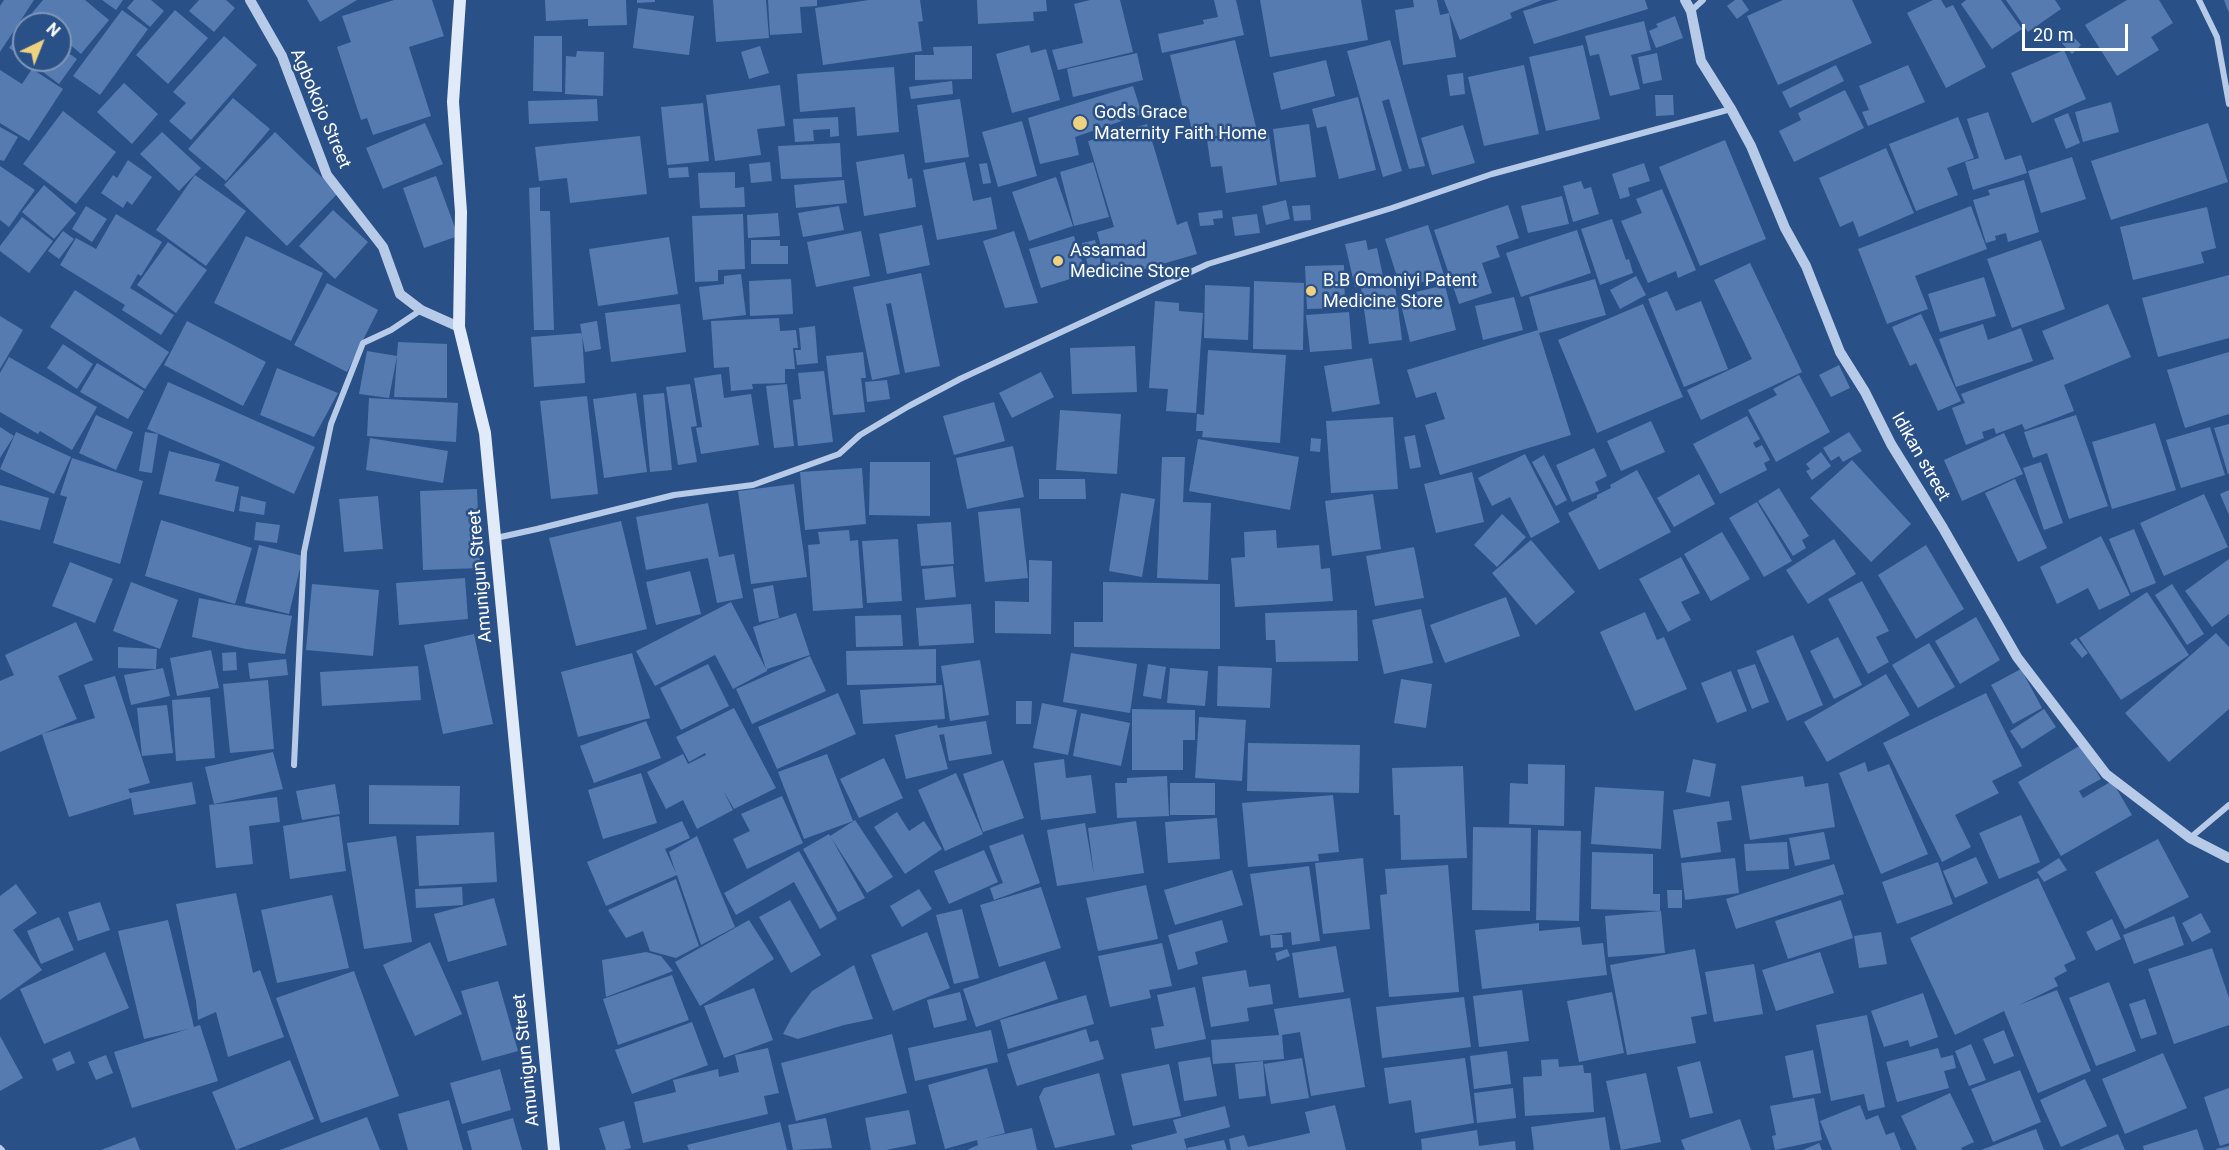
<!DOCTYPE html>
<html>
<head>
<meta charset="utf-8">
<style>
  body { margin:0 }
  #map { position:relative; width:2229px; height:1150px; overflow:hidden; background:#2a5088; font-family:Roboto,sans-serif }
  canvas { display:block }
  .north { position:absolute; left:12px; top:12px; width:60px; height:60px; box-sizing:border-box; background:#2a5088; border:2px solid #7f96b8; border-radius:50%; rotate:43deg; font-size:16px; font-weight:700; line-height:24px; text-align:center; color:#fff }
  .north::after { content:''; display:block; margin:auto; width:21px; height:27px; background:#eed27f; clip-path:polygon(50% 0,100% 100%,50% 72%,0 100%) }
  .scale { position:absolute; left:2022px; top:24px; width:106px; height:27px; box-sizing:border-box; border:3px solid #fff; border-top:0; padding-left:8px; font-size:18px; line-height:21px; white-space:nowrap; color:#fff; -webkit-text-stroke:4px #2a5088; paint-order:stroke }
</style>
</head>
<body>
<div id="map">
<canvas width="2229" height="1150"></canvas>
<div class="north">N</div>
<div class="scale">20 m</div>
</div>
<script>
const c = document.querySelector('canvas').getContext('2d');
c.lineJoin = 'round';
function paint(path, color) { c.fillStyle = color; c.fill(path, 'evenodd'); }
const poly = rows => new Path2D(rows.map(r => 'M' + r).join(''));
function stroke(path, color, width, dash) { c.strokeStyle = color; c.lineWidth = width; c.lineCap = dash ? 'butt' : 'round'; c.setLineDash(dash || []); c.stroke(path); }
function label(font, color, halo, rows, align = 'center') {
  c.font = font + ' Roboto,sans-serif'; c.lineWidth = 5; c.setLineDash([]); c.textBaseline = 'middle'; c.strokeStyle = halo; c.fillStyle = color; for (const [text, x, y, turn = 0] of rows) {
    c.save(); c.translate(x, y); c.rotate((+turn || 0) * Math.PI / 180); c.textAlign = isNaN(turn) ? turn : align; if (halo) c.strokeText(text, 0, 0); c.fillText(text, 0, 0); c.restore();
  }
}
paint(poly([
  [4,0,34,0,0,52,0,6],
  [43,0,85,0,109,20,81,54,60,36,60,24,45,24,32,13],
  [102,0,123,0,116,10],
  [134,0,151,0,164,11,150,27,127,8],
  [199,0,226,0,235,8,214,32,189,11],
  [307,0,357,0,320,22],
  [394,0,432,0,444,36,409,47,431,116,373,135,367,118,361,120,337,47,351,42,342,16],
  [545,0,626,0,627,25,588,26,588,19,546,21],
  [637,0,655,0,655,2,637,3],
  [713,0,766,0,769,38,716,42],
  [768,0,817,0,817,6,800,7,802,33,770,35],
  [869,0,920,0,923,21,918,22,922,51,823,65,815,8],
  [977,0,1046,0,1047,11,1033,12,1034,21,978,24],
  [1090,0,1120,0,1133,52,1058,70,1052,50,1083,43,1074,4],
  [1214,0,1236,0,1244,35,1162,53,1158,34,1204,24,1203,20,1218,17],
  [1260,0,1361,0,1368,40,1270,57],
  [1413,0,1437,0,1440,15,1449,13,1456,57,1403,65,1395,10,1414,7],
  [1444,0,1542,0,1510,13,1512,18,1460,40],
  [1559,0,1645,0,1648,9,1534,44,1523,11],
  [1735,0,1742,0,1749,10,1737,19,1727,6],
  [1783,0,1852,0,1872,43,1778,85,1747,16],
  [1933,0,1941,0,1946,8,1953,5,1986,67,1946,88,1907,13],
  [1966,0,2001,0,2022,29,1992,49,1961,4],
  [2006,0,2055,0,2061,9,2028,32],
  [2127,0,2159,0,2173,23,2151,37,2159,50,2117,76,2085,25],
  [2224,0,2229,0,2229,13],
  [638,8,694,16,689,55,633,48],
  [122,10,148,29,100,95,73,76],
  [175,10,208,38,168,84,136,55],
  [1675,16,1683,38,1656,48,1649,31,1658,27,1656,24],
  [1644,21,1651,50,1631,55,1640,89,1610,96,1599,54,1590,56,1585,36],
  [24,27,24,58,9,48],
  [2068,31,2081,45,2072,54,2058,39],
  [224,36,257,65,191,140,169,121,186,103,173,92],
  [534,36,562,36,562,92,533,91],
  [1235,40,1256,127,1194,141,1187,108,1183,109,1170,55],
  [1390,40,1425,166,1409,169,1389,99,1382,101,1402,171,1383,177,1347,51],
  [1029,45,1031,53,1046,49,1060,100,1012,113,996,54],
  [1583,45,1600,119,1546,131,1529,57],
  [760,46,769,73,749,79,741,52],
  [972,46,972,79,915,80,915,55,934,55,933,47],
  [60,47,77,59,59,84,27,60,60,60],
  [2064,50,2086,99,2032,123,2011,73],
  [577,51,604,52,603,96,565,94,566,56,576,57],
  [1137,53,1143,80,1073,97,1067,69],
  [1657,53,1662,80,1643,84,1638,57],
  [1326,60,1335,96,1281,110,1273,73],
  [1524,65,1539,134,1484,146,1468,77],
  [1836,65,1844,81,1790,108,1782,92],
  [1908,65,1925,102,1868,126,1862,112,1869,110,1859,86],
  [894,67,899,132,857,136,855,107,800,112,797,74],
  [32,69,63,89,29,141,0,123,0,70,22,84],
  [1463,73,1465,94,1450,96,1447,75],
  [952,81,953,94,911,99,909,87],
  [124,83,158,114,132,144,97,112],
  [780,85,785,126,757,129,761,155,715,161,706,95],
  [1133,86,1142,114,1075,137,1079,155,1040,164,1028,118],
  [1845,90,1864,128,1794,162,1779,131,1801,120,1798,113],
  [1655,95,1673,95,1674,115,1656,116],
  [1358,97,1376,170,1339,179,1326,126,1317,128,1312,109],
  [233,98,270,129,226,181,188,149],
  [597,99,598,121,529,124,528,101],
  [960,99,969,157,925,163,917,105],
  [2111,102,2119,132,2083,142,2075,112],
  [703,103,709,161,667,165,661,107],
  [63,111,116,152,76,204,23,164],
  [1988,112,2005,160,2021,155,2027,173,1973,190,1965,162,1979,158,1967,119],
  [2068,113,2080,143,2066,149,2054,119],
  [838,117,839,136,830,137,830,129,813,130,814,141,795,142,793,119],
  [1958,117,1974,158,1947,168,1958,195,1916,211,1889,144],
  [1022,121,1037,176,998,187,982,132],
  [425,123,443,164,383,189,366,148],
  [2208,123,2228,182,2111,220,2091,161],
  [1147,124,1177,225,1187,221,1197,254,1110,279,1097,232,1114,227,1088,141],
  [1309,124,1316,177,1280,182,1273,129],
  [1463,125,1475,163,1432,175,1421,138],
  [0,127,18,137,4,161,0,160],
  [1268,130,1277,185,1226,193,1222,166,1211,167,1207,140],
  [162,132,201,168,179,191,140,154],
  [275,132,338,193,287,246,224,185],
  [640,136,647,194,570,203,567,178,539,181,535,147],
  [1725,140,1766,239,1700,266,1659,167],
  [840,143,842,177,781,179,778,146],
  [1886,148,1914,213,1859,237,1853,221,1840,227,1819,178],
  [904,154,908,179,912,178,916,207,864,216,856,162],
  [2072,157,2086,199,2041,213,2028,171],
  [128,160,152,177,132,205,127,201,123,208,101,193,113,175,117,178],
  [770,162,772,181,751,183,749,164],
  [965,162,973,201,991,197,997,229,937,240,923,170],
  [1093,162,1109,217,1074,226,1060,172],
  [987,163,991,183,983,184,979,164],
  [1644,163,1650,181,1628,188,1630,196,1620,199,1612,174],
  [0,166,35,190,9,227,0,220],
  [688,167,689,177,669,178,668,168],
  [735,172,735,188,744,187,745,207,700,208,698,173],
  [195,175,246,211,206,266,156,230],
  [436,176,458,236,424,248,403,188],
  [1056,177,1073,226,1029,241,1012,192],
  [844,180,847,203,796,208,794,185],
  [2024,180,2039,232,2008,242,2006,233,1995,236,1996,240,1986,243,1973,200,1990,195,1988,190],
  [1581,181,1584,189,1591,187,1599,214,1573,222,1563,186],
  [44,185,76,213,54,239,22,212],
  [540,187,540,211,550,211,554,330,534,330,529,188],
  [1662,189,1696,270,1678,278,1676,271,1648,283,1621,221,1642,213,1636,199],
  [1562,196,1569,224,1528,233,1521,206],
  [1286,200,1290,219,1266,225,1262,206],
  [1310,205,1311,220,1294,221,1292,206],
  [1508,205,1519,238,1496,246,1500,257,1482,263,1492,293,1459,304,1434,230],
  [86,206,107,219,92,242,72,229],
  [839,206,844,230,803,237,798,213],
  [1971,206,1987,249,1915,276,1928,309,1887,324,1858,249],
  [2207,207,2216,248,2201,252,2204,263,2133,280,2120,227],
  [333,210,368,242,335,279,299,246],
  [1222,210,1223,218,1213,219,1214,225,1200,226,1198,213],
  [778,213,780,236,748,238,747,215],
  [116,214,162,242,141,276,138,274,130,288,174,315,161,335,122,310,125,305,60,265,76,238,96,249],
  [743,214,745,269,718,270,718,281,695,282,692,216],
  [1257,214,1260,233,1235,236,1232,217],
  [22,217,53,241,29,273,0,251,0,246],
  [1612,219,1626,260,1629,259,1633,273,1600,285,1581,229],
  [922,225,930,265,887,274,879,234],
  [1428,225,1444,275,1401,289,1385,239],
  [1577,230,1591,273,1521,297,1506,253],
  [63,231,74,239,59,259,48,251],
  [861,231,870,276,816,287,807,242],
  [1014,231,1038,303,1005,308,983,241],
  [246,236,323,273,291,341,214,303],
  [1074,236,1086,274,1041,288,1029,249],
  [669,237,678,294,598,306,589,249],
  [751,240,780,240,780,246,788,246,788,264,751,264],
  [1095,240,1104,274,1091,277,1082,243],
  [1366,240,1368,250,1377,248,1384,281,1355,287,1345,244],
  [2041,240,2065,309,2012,328,1987,259],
  [168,242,207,270,176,313,137,285],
  [1750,263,1802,372,1701,420,1687,390,1752,359,1714,280],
  [1344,265,1345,308,1307,309,1305,266],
  [921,273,940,366,905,373,891,303,886,304,900,374,872,380,853,287],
  [741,274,746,315,703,320,699,287,724,284,724,276],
  [2229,275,2229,338,2158,357,2142,298],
  [1636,276,1646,295,1620,309,1610,290],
  [1984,277,1996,316,1940,332,1928,294],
  [791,279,793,314,750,316,749,281],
  [1595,279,1606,315,1539,333,1571,435,1440,475,1425,425,1445,419,1436,392,1416,398,1407,370,1538,330,1529,297],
  [1254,281,1304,283,1303,350,1253,349],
  [327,283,378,310,347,372,294,345],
  [1395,284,1402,340,1369,344,1361,288],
  [1205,285,1250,287,1248,340,1204,338],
  [1445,285,1456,330,1410,342,1399,296],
  [75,290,169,352,145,389,50,327],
  [1667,291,1676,311,1701,301,1728,369,1684,387,1648,299],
  [1514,297,1523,330,1483,340,1475,306],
  [1155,301,1179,303,1179,311,1203,313,1196,413,1166,411,1168,389,1149,388],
  [680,304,686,352,611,362,605,313],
  [1643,304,1683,397,1597,433,1558,340],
  [2108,304,2131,357,2064,385,2074,411,2025,430,2022,424,1996,434,1994,428,1982,432,1984,438,1966,445,1952,408,1965,403,1961,394,2054,359,2042,331],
  [1349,312,1352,349,1310,352,1306,315],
  [1921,314,1961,401,1938,411,1916,363,1910,366,1892,327],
  [0,316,23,330,0,369],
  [779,318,780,331,796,330,798,348,793,348,795,369,785,369,785,383,752,384,753,389,731,391,729,367,714,368,711,321],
  [187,321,266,362,243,406,164,365],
  [597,321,601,349,585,352,580,324],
  [1983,324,1988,340,2021,328,2033,361,1956,387,1939,339],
  [815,326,818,363,797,365,795,350,801,350,799,328],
  [582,333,585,383,534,387,531,337],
  [398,342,447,344,447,398,394,397],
  [63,344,93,364,77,389,47,368],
  [1135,346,1137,392,1072,394,1070,348],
  [1208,350,1286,355,1280,443,1202,437,1203,431,1196,431,1197,414,1204,415],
  [367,351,397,356,389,398,359,394],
  [863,352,866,378,861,378,865,412,833,415,826,356],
  [2229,352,2229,414,2185,428,2167,370],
  [9,357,97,407,72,450,40,431,38,434,0,412,0,373],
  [1372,358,1380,404,1332,412,1324,366],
  [97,363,144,391,128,419,80,392],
  [1839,365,1850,388,1831,397,1819,375],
  [277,368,338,393,314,437,260,415],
  [824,371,833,442,798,446,793,400,801,399,798,373],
  [1041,372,1054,397,1012,418,999,393],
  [721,374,724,398,751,394,759,445,701,454,696,428,702,427,694,378],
  [1799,375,1830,432,1776,462,1748,410,1777,395,1773,389],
  [887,380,890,399,867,402,865,382],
  [168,382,315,447,294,494,228,463,147,429],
  [690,384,697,426,691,427,697,462,678,465,666,387],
  [787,384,794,446,774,448,766,386],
  [636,393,647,472,604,478,593,399],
  [664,393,672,470,650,472,643,395],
  [587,396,598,494,551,499,540,401],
  [369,398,458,403,456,442,367,436],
  [994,402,1005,441,954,455,943,416],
  [1060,410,1121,414,1117,474,1056,470],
  [96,415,133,432,116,470,79,453],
  [2076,415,2108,506,2069,519,2047,453,2033,458,2024,432],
  [1747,416,1760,439,1753,443,1756,448,1762,445,1770,460,1764,463,1767,470,1720,494,1693,444],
  [1393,417,1398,489,1331,493,1326,421],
  [1651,421,1665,452,1621,471,1607,441],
  [2155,423,2176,490,2112,509,2092,442],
  [2229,424,2229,474,2228,474,2214,428],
  [0,427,14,436,0,458],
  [2210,427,2225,475,2181,488,2166,440],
  [16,432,71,457,54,494,0,469],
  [145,432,158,434,152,473,139,471],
  [1849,432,1862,451,1843,462,1839,456,1831,461,1823,448],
  [2004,433,2023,474,1962,501,1944,460],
  [1415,435,1421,467,1410,469,1404,437],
  [370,438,448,451,443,483,366,470],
  [1311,438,1321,439,1320,452,1310,451],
  [1198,439,1299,457,1290,510,1189,491],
  [1013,446,1024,497,967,509,956,458],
  [1594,448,1607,476,1595,482,1599,491,1572,502,1556,465],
  [169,451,220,464,215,481,239,487,234,512,159,494],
  [1821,452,1831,466,1812,480,1806,471,1810,469,1806,464],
  [1525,454,1560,522,1531,538,1510,497,1492,506,1478,478],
  [1544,455,1567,500,1556,506,1532,462],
  [1162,457,1185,457,1183,502,1211,503,1208,580,1157,578],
  [72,458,143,481,120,564,53,543,67,497,60,495],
  [1852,460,1911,524,1871,562,1810,498],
  [870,462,930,462,930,516,869,515],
  [2041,462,2063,523,2044,530,2023,468],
  [862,468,866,524,805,530,800,472],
  [1637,470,1671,532,1599,570,1568,513,1597,498,1597,495,1611,488,1610,485],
  [1472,472,1484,522,1436,533,1424,484],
  [1699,474,1715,504,1674,527,1657,498],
  [1039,479,1085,479,1086,499,1039,499],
  [2015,479,2047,548,2018,562,1985,493],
  [794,484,807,577,751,584,738,491],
  [0,485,49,498,40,530,0,520],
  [1779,488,1809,536,1802,540,1806,548,1793,556,1758,501],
  [477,489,480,568,423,570,420,491],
  [2229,490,2229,515,2220,494],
  [1121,493,1155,499,1142,577,1109,571],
  [1373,494,1381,549,1332,556,1325,501],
  [2204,494,2228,547,2164,576,2140,523],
  [241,496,266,502,264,515,239,511],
  [378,496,383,549,344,552,339,499],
  [1757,502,1792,561,1764,577,1729,518],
  [708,503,719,557,734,554,743,598,717,603,708,558,646,570,636,517],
  [1020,508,1028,578,985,582,978,512],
  [1502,514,1526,537,1497,567,1474,545],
  [161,520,252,548,235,604,145,576],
  [621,521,647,629,576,646,549,538],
  [256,522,280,525,277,543,254,540],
  [951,522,954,564,921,566,917,524],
  [2134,529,2156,583,2131,593,2109,539],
  [849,530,850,541,858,540,863,608,813,611,808,545,820,544,818,532],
  [1276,530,1277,548,1319,545,1321,569,1330,568,1333,601,1235,607,1231,558,1245,557,1244,532],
  [1722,532,1750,579,1711,601,1684,554],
  [2101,536,2130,595,2099,610,2088,588,2057,604,2040,567],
  [898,539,902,601,867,603,862,541],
  [1834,539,1856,574,1808,604,1786,570],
  [1531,540,1575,592,1536,625,1492,573],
  [259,545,303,556,289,614,245,603],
  [1926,545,1964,609,1916,639,1878,575],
  [1414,547,1424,598,1375,606,1366,556],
  [1681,557,1700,593,1681,602,1691,620,1668,632,1639,579],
  [2229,559,2229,614,2212,627,2185,591],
  [1029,560,1052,561,1051,634,995,633,995,601,1029,602],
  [70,562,113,579,95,623,52,606],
  [953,566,956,597,925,600,922,569],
  [690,571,701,614,656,625,646,582],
  [465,578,468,619,399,625,396,583],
  [1862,581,1889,631,1876,637,1889,662,1868,674,1828,599],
  [131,582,178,600,160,649,113,631],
  [1103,582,1220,584,1220,649,1074,647,1074,622,1103,622],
  [312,584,379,590,373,656,306,650],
  [2172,584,2204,634,2187,645,2155,595],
  [773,585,779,618,759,622,753,589],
  [2147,592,2189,655,2121,700,2079,638],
  [1506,597,1520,636,1445,663,1430,625],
  [199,598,292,616,285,654,246,649,192,637],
  [731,602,766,669,753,627,796,613,810,655,767,669,767,671,733,689,715,655,655,686,636,651],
  [971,604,974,643,919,646,916,608],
  [1421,609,1433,663,1384,674,1372,620],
  [1357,610,1358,661,1276,662,1275,640,1266,640,1265,613],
  [1645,612,1657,640,1664,637,1687,689,1635,711,1600,632],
  [901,615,903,646,856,647,855,616],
  [1976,617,2000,660,1960,684,1935,641],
  [76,622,93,660,58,676,77,719,0,752,0,681,14,675,5,655],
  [2216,633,2229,647,2229,709,2169,762,2125,713],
  [474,634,493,724,443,734,424,645],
  [1793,635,1823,705,1787,721,1756,651],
  [1838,637,1862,685,1834,699,1810,651],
  [2076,638,2088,653,2082,658,2070,643],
  [1929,643,1955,687,1918,708,1892,665],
  [118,647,157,649,156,669,118,668],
  [936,649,936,683,847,685,846,651],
  [211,650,219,688,177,696,170,658],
  [236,652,237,670,223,671,222,653],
  [632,653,650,718,578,737,561,672],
  [1071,653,1137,664,1130,713,1063,702],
  [810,656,826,691,752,724,736,689],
  [286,659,288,675,250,679,248,663],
  [980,660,989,715,950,721,941,666],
  [708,664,729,706,681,730,660,688],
  [1148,664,1166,667,1161,699,1143,696],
  [1755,664,1769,702,1752,709,1737,670],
  [418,666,421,700,322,706,320,672],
  [1218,666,1272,668,1270,708,1217,706],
  [163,668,170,696,131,705,124,675],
  [1170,668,1208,671,1205,706,1167,703],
  [2021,669,2042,708,2013,724,1991,685],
  [1731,671,1747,711,1717,723,1701,683],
  [1886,674,1910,715,1827,762,1804,722],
  [115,676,150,783,128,789,130,793,192,782,196,804,134,815,131,798,69,817,42,734,95,718,84,685],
  [1401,679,1432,684,1426,728,1394,723],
  [268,680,274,749,230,753,223,684],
  [942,685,945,719,863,724,860,690],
  [838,693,856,734,777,769,758,727],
  [1986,693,2022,766,1992,781,1999,793,1955,815,1971,847,1942,862,1883,743],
  [210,697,215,758,176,761,172,700],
  [1016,701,1032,701,1031,724,1016,724],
  [1042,703,1077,710,1068,755,1033,748],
  [167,705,173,753,142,756,137,708],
  [734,708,776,788,734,809,723,790,733,810,697,829,683,800,666,809,647,772,683,754,688,764,706,755,705,753,689,762,676,737],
  [1132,709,1195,710,1195,740,1183,740,1183,770,1132,770],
  [2044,709,2056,727,2022,749,2010,731],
  [1081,713,1130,723,1121,766,1073,756],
  [1199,717,1246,720,1242,781,1195,778],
  [646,721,661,758,594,783,580,746],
  [986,721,992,754,949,761,944,734,939,735,948,769,906,779,895,735,937,725,938,728],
  [1248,743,1360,745,1359,793,1247,791],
  [2081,745,2101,779,2079,791,2083,798,2112,781,2132,815,2061,856,2018,782],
  [273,752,283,789,214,804,205,767],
  [827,754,853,821,804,839,778,772],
  [884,758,903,798,859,818,840,779],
  [1064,759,1066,778,1091,775,1096,813,1041,820,1034,763],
  [1693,759,1716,764,1710,797,1686,792],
  [1003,760,1024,818,983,832,963,774],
  [1865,762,1868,772,1889,764,1928,854,1881,874,1839,773],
  [1528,764,1565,765,1564,826,1509,824,1510,783,1528,784],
  [1463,766,1467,858,1401,860,1400,815,1394,815,1392,768],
  [641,773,657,823,603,839,588,790],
  [956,773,983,834,945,851,918,790],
  [1167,776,1169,816,1117,818,1115,783,1127,783,1127,778],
  [1803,776,1805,787,1828,783,1835,827,1750,840,1741,786],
  [1170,783,1215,783,1215,815,1170,815],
  [335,784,340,814,302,820,296,791],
  [369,785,460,786,459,825,369,824],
  [1595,787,1664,791,1661,849,1591,844],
  [1333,795,1339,852,1318,854,1319,861,1248,867,1242,803],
  [782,796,803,843,747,869,733,839,750,831,741,814],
  [277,797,280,822,249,826,253,864,216,868,209,805],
  [1729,801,1732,820,1717,822,1721,852,1681,858,1673,810],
  [897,812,909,831,924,821,942,849,905,874,874,827],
  [2021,815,2040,862,1999,879,1979,833],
  [339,816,346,871,290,879,283,826],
  [1217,818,1220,859,1168,863,1165,822],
  [855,820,893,877,867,893,830,836],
  [682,821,690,838,665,849,676,873,669,852,697,836,735,927,701,945,677,875,606,906,587,862],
  [1136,821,1144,873,1057,886,1047,830,1085,823,1094,875,1088,828],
  [1473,827,1531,828,1530,911,1472,910],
  [1538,830,1581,831,1579,921,1536,920],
  [494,832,497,882,419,886,416,836],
  [1824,832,1830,859,1795,866,1789,838],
  [829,834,865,898,838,912,803,849],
  [1023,834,1040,883,994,900,990,888,1003,883,989,846],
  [396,836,412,942,364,949,347,843],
  [2158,839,2189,897,2125,929,2095,872],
  [1787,842,1789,869,1746,871,1744,844],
  [984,850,998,882,949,904,934,871],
  [799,851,837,919,820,929,794,882,736,915,724,893],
  [1592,852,1653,854,1653,894,1660,894,1660,911,1591,909],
  [1976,857,1988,883,1955,898,1943,871],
  [1363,858,1370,929,1323,934,1315,863],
  [1735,858,1739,893,1685,900,1681,863],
  [2059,858,2067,870,2044,882,2037,872],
  [1938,862,1953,904,1897,924,1882,882],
  [1834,864,1844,894,1736,929,1726,899],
  [1448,865,1459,992,1389,997,1380,895,1387,894,1385,869],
  [1309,866,1320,941,1292,945,1291,932,1260,936,1250,874],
  [1232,870,1243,905,1175,925,1164,890],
  [2038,878,2076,959,2064,965,2067,971,2054,978,2058,986,2019,1005,2057,990,2091,1071,2038,1093,2004,1011,1955,1035,1910,938],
  [676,879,699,946,676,958,650,951,643,931,626,938,608,910],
  [16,884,37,913,13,930,42,970,0,1000,0,896],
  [1146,885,1158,939,1098,951,1086,898],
  [462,887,463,905,416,908,415,889],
  [1041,887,1061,948,999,967,980,905],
  [919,889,932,909,902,927,890,906],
  [1667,890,1682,890,1682,908,1668,908],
  [236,893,253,973,260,970,284,1037,228,1057,216,1012,198,1020,196,1001,176,904],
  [332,895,349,968,277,983,261,910],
  [494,898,507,945,448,962,434,914],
  [790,900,821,955,791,973,759,917],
  [1841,900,1853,938,1788,959,1775,921],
  [100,902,110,930,78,941,68,912],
  [962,909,979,978,954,984,936,915],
  [1661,911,1665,953,1608,957,1605,916],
  [2201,913,2211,932,2192,942,2182,923],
  [2174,916,2184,945,2134,964,2123,935],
  [59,917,74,950,41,964,27,931],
  [2112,919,2121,939,2096,951,2086,932],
  [168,920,194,1027,200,1025,218,1081,132,1108,114,1052,188,1029,144,1039,118,931],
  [749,920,774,959,700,1006,675,962],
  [1222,920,1228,942,1195,952,1198,964,1178,970,1168,935],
  [1539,923,1539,931,1580,927,1582,945,1603,943,1607,975,1482,989,1475,930],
  [927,932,950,988,893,1011,871,955],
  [1881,932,1887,964,1859,968,1854,936],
  [1270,935,1282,935,1283,947,1271,948],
  [430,942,462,1014,415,1036,383,965],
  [1162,943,1172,986,1149,990,1151,998,1110,1007,1098,956],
  [1336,946,1344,992,1299,998,1292,953],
  [2212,948,2229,998,2229,1025,2174,1044,2148,969],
  [1287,949,1290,956,1277,961,1275,953],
  [1695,949,1707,1014,1691,1017,1696,1043,1627,1055,1610,965],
  [105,952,129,1008,44,1044,20,989],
  [646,952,661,956,673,971,606,997,602,960],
  [1820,952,1834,993,1776,1011,1762,970],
  [1045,961,1058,999,976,1027,963,989],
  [1754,964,1763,1014,1714,1022,1705,972],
  [854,965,873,1019,844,1025,798,1039,783,1034,791,1019,812,991],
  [1246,970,1249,987,1270,984,1273,1004,1247,1008,1249,1021,1211,1027,1202,977],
  [354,971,399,1096,321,1123,276,998],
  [672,975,689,1020,618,1045,603,999],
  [498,981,518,1051,482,1061,461,991],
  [2109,982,2136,1051,2096,1066,2069,998],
  [1195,987,1206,1039,1155,1049,1151,1028,1164,1026,1157,995],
  [754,988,773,1040,724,1058,704,1006],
  [1522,990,1529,1041,1479,1047,1473,996],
  [960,992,967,1020,934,1028,927,1000],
  [1612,992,1624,1053,1579,1062,1567,1001],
  [1923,993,1938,1037,1910,1047,1908,1040,1884,1047,1871,1011],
  [1086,995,1094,1024,1008,1049,1000,1020],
  [1464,997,1471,1047,1382,1058,1376,1007],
  [1350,998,1365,1087,1311,1096,1300,1032,1282,1035,1284,1059,1213,1064,1211,1040,1279,1035,1274,1009],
  [2145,999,2157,1034,2141,1039,2129,1004],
  [1867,1015,1885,1107,1868,1111,1864,1094,1831,1101,1816,1025],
  [692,1022,708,1065,632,1094,615,1050],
  [1086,1029,1090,1042,1098,1040,1104,1059,1017,1086,1007,1054],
  [991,1030,998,1062,915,1081,908,1048],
  [2004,1030,2014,1056,1994,1064,1983,1039],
  [892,1034,907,1093,796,1121,781,1063],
  [0,1036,23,1078,0,1091],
  [1971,1044,1986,1080,1969,1086,1955,1051],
  [768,1048,779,1093,764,1096,768,1114,643,1143,634,1102,676,1092,673,1080,718,1069,719,1077,739,1072,735,1055],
  [1938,1048,1941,1058,1953,1055,1956,1068,1944,1071,1949,1088,1897,1102,1886,1062],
  [1813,1050,1821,1093,1793,1098,1785,1056],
  [70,1051,75,1063,57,1071,52,1059],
  [1507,1051,1511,1084,1474,1089,1470,1056],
  [2163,1053,2187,1108,2125,1134,2102,1079],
  [106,1055,113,1073,96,1080,88,1062],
  [1210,1057,1217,1096,1184,1101,1178,1062],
  [1302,1058,1309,1098,1271,1104,1264,1064],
  [1465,1058,1474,1123,1415,1133,1411,1100,1389,1104,1384,1068],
  [1558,1059,1559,1067,1583,1065,1584,1073,1591,1073,1594,1112,1525,1116,1523,1077,1542,1076,1541,1060],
  [290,1060,314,1119,236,1150,212,1092],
  [1263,1061,1266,1096,1239,1099,1235,1064],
  [1700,1061,1713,1113,1690,1118,1677,1067],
  [1169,1064,1181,1116,1133,1126,1121,1074],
  [987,1068,1005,1133,982,1139,1032,1128,1037,1150,967,1150,978,1145,977,1140,945,1149,928,1085],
  [500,1069,511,1110,462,1124,450,1083],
  [2020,1070,2041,1122,1993,1142,1971,1089],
  [1099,1073,1115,1135,1055,1148,1039,1097,1044,1088],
  [1646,1073,1661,1142,1621,1150,1606,1081],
  [2085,1079,2107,1126,2061,1147,2040,1100],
  [1513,1088,1516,1118,1477,1123,1474,1093],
  [2229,1088,2229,1143,2220,1146,2204,1097],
  [1950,1093,1974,1142,1961,1148,1962,1150,1917,1150,1901,1116],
  [1814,1098,1822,1140,1775,1150,1772,1136,1776,1135,1770,1106],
  [449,1100,463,1150,408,1150,398,1114],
  [1335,1105,1346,1150,1231,1150,1229,1139,1244,1135,1248,1147,1310,1133,1305,1112],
  [1860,1105,1866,1120,1878,1115,1886,1135,1894,1132,1901,1150,1832,1150,1820,1121],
  [1225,1106,1230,1127,1184,1139,1187,1150,1133,1150,1131,1145,1177,1133,1173,1120],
  [909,1110,916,1144,886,1150,871,1150,865,1118],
  [367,1117,380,1150,280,1150],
  [1605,1117,1610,1150,1534,1150,1531,1127],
  [513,1118,522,1150,472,1150,467,1131],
  [826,1118,832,1148,793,1150,788,1125],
  [1740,1119,1751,1150,1685,1150,1681,1140],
  [624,1121,631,1148,623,1150,606,1150,599,1128],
  [780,1122,787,1150,689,1150,687,1145],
  [2036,1129,2044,1150,1981,1150],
  [2197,1129,2204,1150,2144,1150,2143,1146],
  [1477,1130,1479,1146,1515,1141,1516,1150,1422,1150,1421,1139],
  [2118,1134,2125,1150,2079,1150],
  [135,1137,140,1150,101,1150],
  [1224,1140,1227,1150,1188,1150,1187,1148],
  [1819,1143,1822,1150,1803,1150],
  [2229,1146,2229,1150,2216,1150,2216,1149]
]), '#567bb1');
stroke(poly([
  [2199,0,2217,37,2229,104],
  [1691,11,1703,0],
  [496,538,537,529,674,495,753,485,839,454,860,435,909,406,960,379,1208,264,1392,208,1492,174,1731,109],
  [294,765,304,552,331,424,363,343,391,330,421,310],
  [2190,838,2229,805],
  [0,1148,2,1150]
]), '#b7cbe8', 6);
stroke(poly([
  [250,0,282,56,327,175,383,247,400,294,421,310,459,327],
  [1685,0,1691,11,1701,61,1731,109,1751,146,1785,228,1806,266,1840,352,1865,392,1891,444,1943,528,2017,657,2106,774,2190,838,2229,858]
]), '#b7cbe8', 10);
stroke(poly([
  [460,0,453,102,461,212,459,327,485,433,554,1150]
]), '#e1eaf8', 12);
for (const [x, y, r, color] of [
  [1080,123,8,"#eed27f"],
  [1058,261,6,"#eed27f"],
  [1311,291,6,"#eed27f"]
]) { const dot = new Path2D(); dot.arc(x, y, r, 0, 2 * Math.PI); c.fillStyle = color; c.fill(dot); stroke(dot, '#2a5088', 2); }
label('18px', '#fff', '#2a5088', [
  ["Agbokojo Street",320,109,67],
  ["Idikan street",1920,457,60],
  ["Amunigun Street",481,576,-95],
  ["Amunigun Street",527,1060,-96]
]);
label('18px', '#fff', '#2a5088', [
  ["Gods Grace",1094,113],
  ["Maternity Faith Home",1094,134],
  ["Assamad",1070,251],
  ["Medicine Store",1070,272],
  ["B.B Omoniyi Patent",1323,281],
  ["Medicine Store",1323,302]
], 'left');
</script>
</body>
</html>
